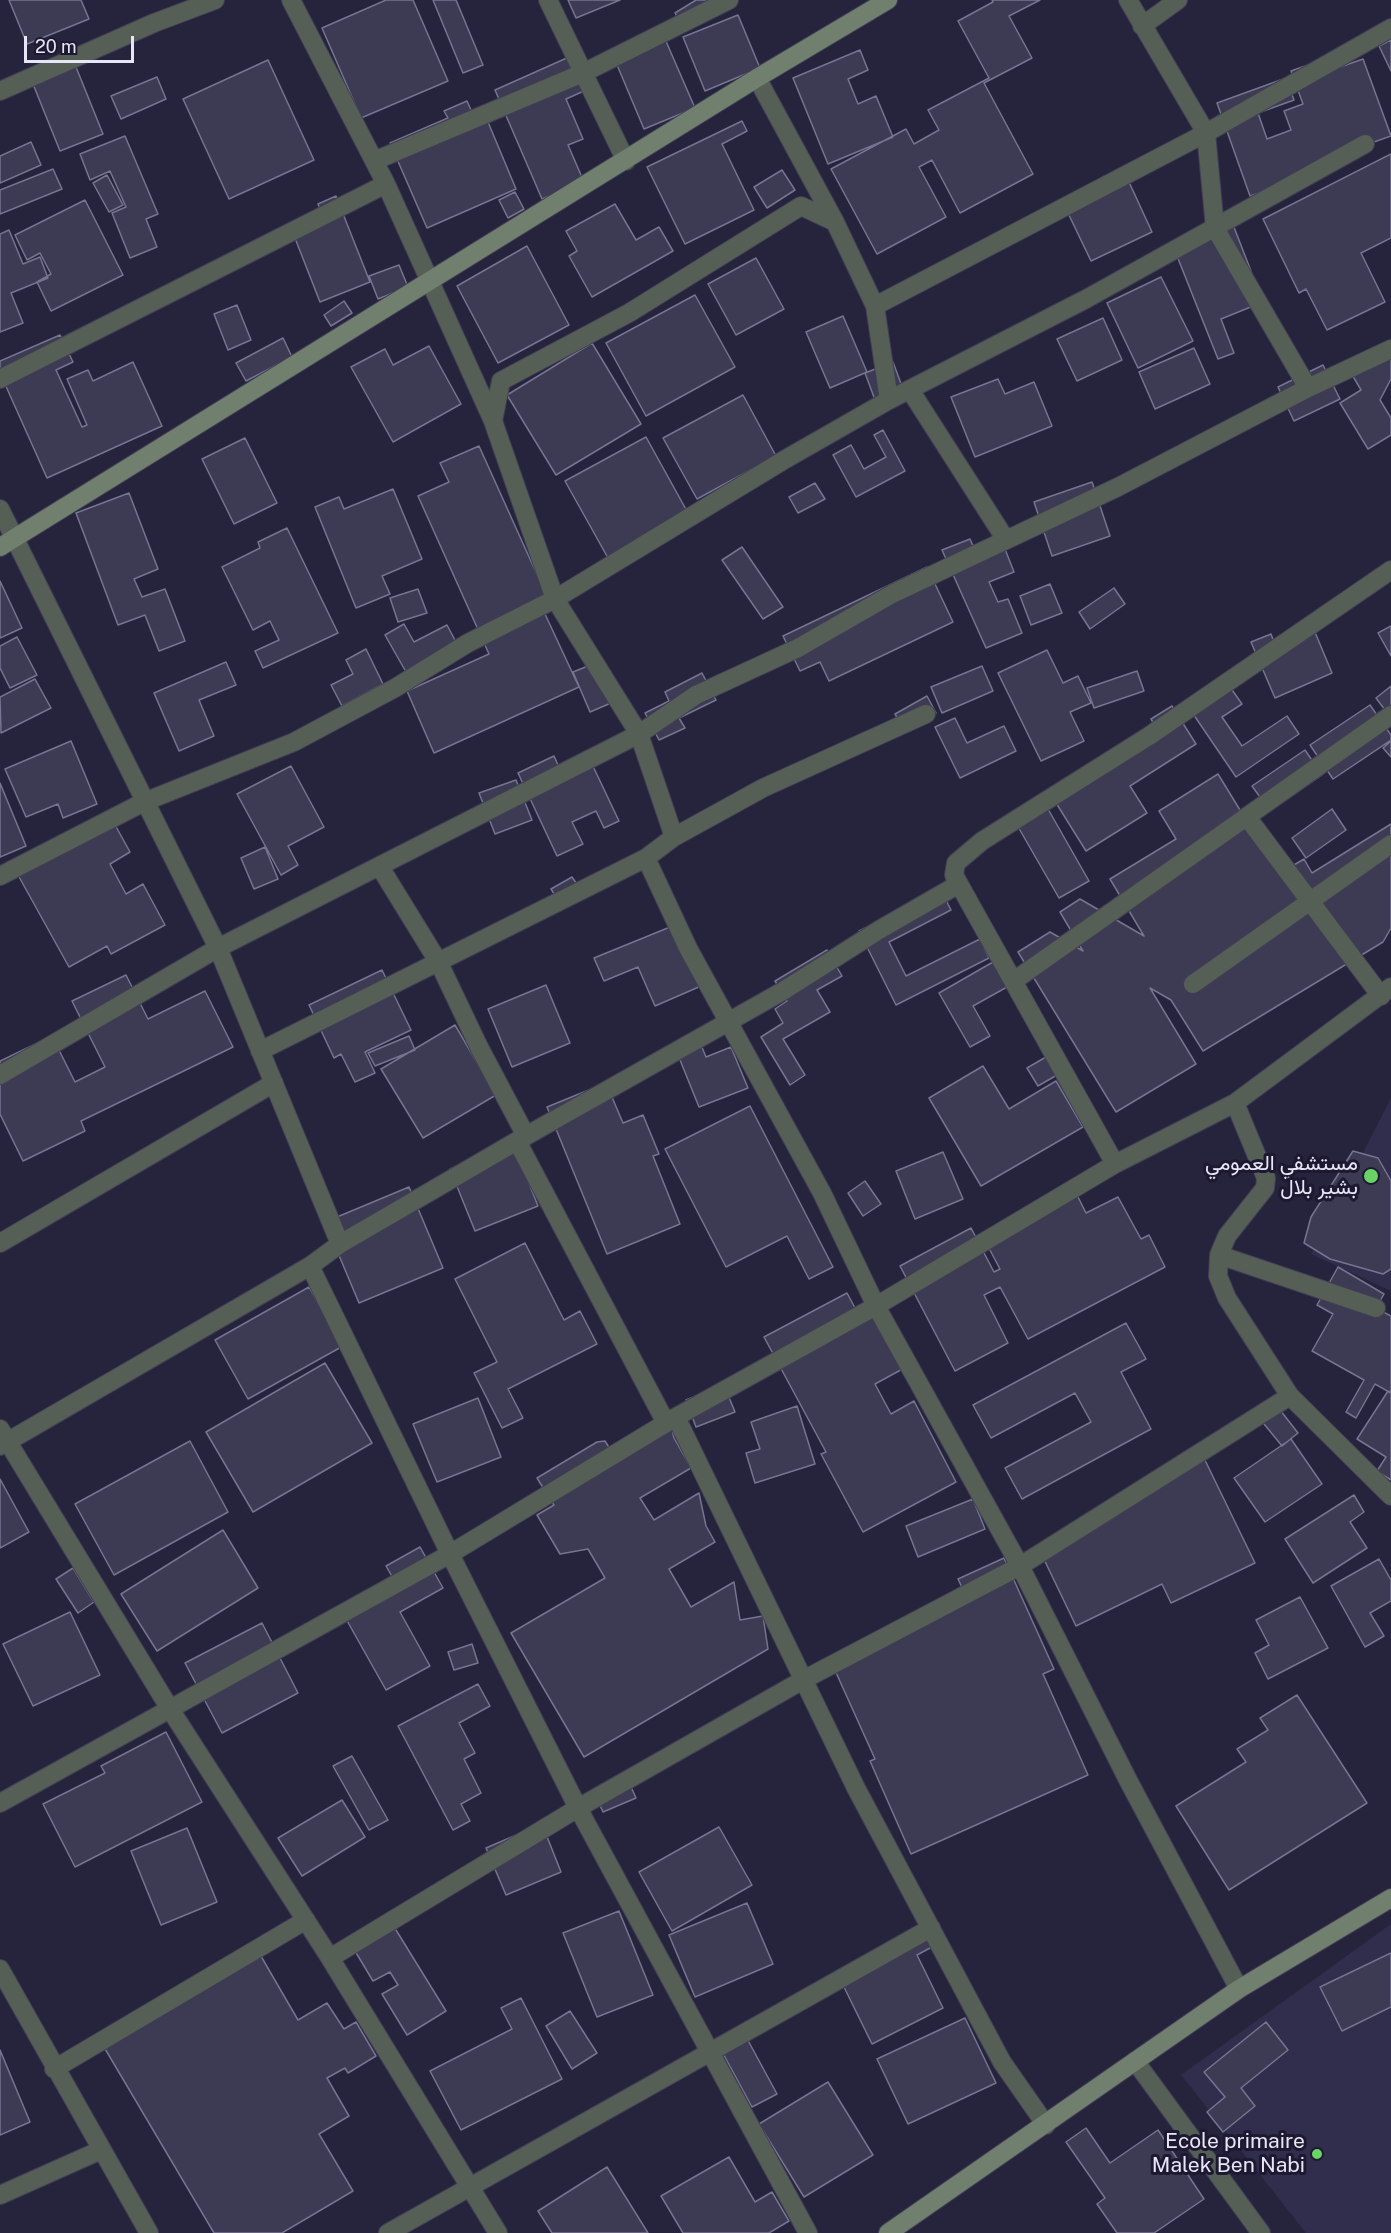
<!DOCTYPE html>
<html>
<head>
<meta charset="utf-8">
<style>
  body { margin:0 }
  #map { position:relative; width:1391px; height:2233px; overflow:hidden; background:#26233c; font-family:"Public Sans",sans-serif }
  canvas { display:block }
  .scale { position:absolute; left:24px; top:36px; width:110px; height:27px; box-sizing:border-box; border:3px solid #e7e6f7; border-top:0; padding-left:8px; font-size:18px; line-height:21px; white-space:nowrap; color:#e7e6f7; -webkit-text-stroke:4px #1d1931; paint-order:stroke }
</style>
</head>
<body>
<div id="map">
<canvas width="1391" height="2233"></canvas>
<div class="scale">20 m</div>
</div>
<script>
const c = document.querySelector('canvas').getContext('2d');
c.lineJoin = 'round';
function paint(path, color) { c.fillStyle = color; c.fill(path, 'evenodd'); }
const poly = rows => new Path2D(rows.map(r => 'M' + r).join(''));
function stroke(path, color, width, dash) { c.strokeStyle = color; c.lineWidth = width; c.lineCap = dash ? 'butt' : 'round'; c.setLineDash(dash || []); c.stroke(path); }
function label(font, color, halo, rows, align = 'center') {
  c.font = font + ' "Public Sans",Vazirmatn,sans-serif'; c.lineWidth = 6; c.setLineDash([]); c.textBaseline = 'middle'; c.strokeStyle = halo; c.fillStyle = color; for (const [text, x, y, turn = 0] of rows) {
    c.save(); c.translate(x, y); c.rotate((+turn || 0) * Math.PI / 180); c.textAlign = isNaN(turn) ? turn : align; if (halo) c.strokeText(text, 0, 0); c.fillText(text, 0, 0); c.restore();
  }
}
paint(poly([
  [1391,1098,1391,1291,1311,1254],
  [1391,1924,1391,2233,1306,2233,1181,2075]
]), '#312d4c');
const building = poly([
  [9,0,81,0,89,19,27,44,9,0],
  [386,0,413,0,448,81,361,118,322,28,386,0],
  [433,0,456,0,483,65,463,73,433,0],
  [568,0,620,0,576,18,568,0],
  [696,0,726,0,683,27,675,13,696,0],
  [992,0,1040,0,1009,16,1032,58,984,83,1033,174,960,213,932,160,919,167,946,217,877,254,831,169,906,129,914,144,939,130,928,110,989,78,958,21,993,2,992,0],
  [738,15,760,68,705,91,683,37,738,15],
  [662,32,695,108,644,129,612,53,662,32],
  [1391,40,1391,71,1379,46,1391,40],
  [860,50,868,70,848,79,858,104,876,96,893,137,828,164,793,78,860,50],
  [569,57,584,91,566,99,583,139,568,145,584,182,542,199,495,90,569,57],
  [1363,59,1391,136,1329,158,1333,167,1250,196,1217,103,1286,78,1294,100,1258,113,1267,139,1291,130,1284,111,1303,104,1291,71,1319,61,1323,73,1363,59],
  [268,60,314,160,229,199,183,99,268,60],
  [76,67,103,134,60,151,33,84,76,67],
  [157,77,166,99,121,119,111,96,157,77],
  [467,101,478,126,488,122,516,189,427,228,390,143,448,118,444,111,467,101],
  [742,121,747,131,722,144,754,210,685,244,647,167,742,121],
  [125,136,158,214,146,219,157,247,130,258,112,213,126,207,110,171,90,180,80,154,125,136],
  [31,142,41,165,0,183,0,156,31,142],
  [1391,154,1391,238,1361,253,1385,302,1327,330,1306,289,1299,293,1263,219,1391,154],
  [53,169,62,189,0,214,0,190,53,169],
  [782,170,795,190,767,208,754,187,782,170],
  [107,175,123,205,109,212,93,183,107,175],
  [1129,182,1152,232,1091,261,1067,211,1129,182],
  [515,192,524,209,508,218,499,200,515,192],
  [336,196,370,282,320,302,291,228,322,215,318,204,336,196],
  [85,200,123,275,51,311,37,282,51,274,40,253,27,260,15,235,85,200],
  [615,204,636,240,659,227,673,251,592,297,569,256,577,251,566,231,615,204],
  [1232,222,1263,302,1221,319,1234,353,1218,359,1173,246,1232,222],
  [9,230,23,264,40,257,48,278,11,293,23,323,0,332,0,234,9,230],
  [527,246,569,325,498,363,457,286,527,246],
  [756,258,784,309,736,335,708,284,756,258],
  [399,265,408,287,378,299,369,276,399,265],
  [1161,277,1193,341,1138,368,1107,303,1161,277],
  [695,295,735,367,646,416,606,343,695,295],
  [344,301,352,313,331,326,324,315,344,301],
  [237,305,251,340,228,350,214,314,237,305],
  [843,316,867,372,830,388,806,332,843,316],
  [1103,318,1122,360,1077,381,1057,339,1103,318],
  [60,335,73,362,56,370,82,427,87,425,67,379,88,370,93,381,133,362,162,426,47,478,0,373,0,361,60,335],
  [283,338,292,357,246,381,236,363,283,338],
  [1391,340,1391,379,1380,400,1391,418,1391,435,1368,449,1340,403,1361,390,1347,366,1391,340],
  [592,343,641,424,556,475,507,395,592,343],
  [429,346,461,404,393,442,351,367,385,349,393,365,429,346],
  [1194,348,1210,384,1155,409,1139,372,1194,348],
  [893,362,903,389,875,400,865,373,893,362],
  [1323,365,1340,399,1294,421,1278,387,1323,365],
  [998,379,1005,394,1034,382,1052,426,975,457,951,397,998,379],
  [743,395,776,456,697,499,663,438,743,395],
  [883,430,905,471,856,497,833,455,851,445,864,469,886,457,874,435,883,430],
  [646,437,688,513,608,558,565,481,646,437],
  [245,438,277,503,234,524,202,459,245,438],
  [479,446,553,610,545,614,579,687,434,753,407,691,489,654,418,496,449,482,440,463,479,446],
  [1092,482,1110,536,1052,556,1034,502,1092,482],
  [815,483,825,499,798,513,789,497,815,483],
  [393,489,422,559,382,576,390,594,356,608,315,507,339,497,344,509,393,489],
  [129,493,158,569,134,579,142,597,165,589,185,641,159,651,145,615,118,625,76,513,129,493],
  [287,528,338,633,263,668,255,651,279,640,270,621,253,630,222,567,260,548,258,542,287,528],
  [970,539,977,555,1003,544,1014,572,989,582,998,602,1008,599,1022,633,986,648,942,550,970,539],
  [742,547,783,607,763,619,722,560,742,547],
  [927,567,953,622,829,681,820,662,800,671,783,636,927,567],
  [0,581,22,628,0,638,0,581],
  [1050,584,1062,613,1031,625,1020,596,1050,584],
  [1114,588,1125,604,1090,629,1079,612,1114,588],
  [418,589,427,613,398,622,390,598,418,589],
  [404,624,414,642,447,625,457,644,406,672,385,635,404,624],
  [1312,625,1332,673,1275,698,1251,642,1271,634,1274,642,1312,625],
  [1391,626,1391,656,1378,633,1391,626],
  [17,637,37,675,10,688,0,668,0,646,17,637],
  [366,649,383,684,342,706,331,685,353,674,346,660,366,649],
  [1047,650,1063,683,1078,676,1091,703,1070,712,1084,741,1041,761,998,673,1047,650],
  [226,662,236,685,199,700,214,736,179,751,154,693,226,662],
  [593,664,611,703,590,712,573,672,593,664],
  [982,666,993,691,942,713,931,687,982,666],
  [1137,671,1144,691,1094,708,1087,688,1137,671],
  [702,673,716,700,679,718,685,728,659,740,645,713,669,701,665,692,702,673],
  [1223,677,1242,704,1222,717,1242,746,1287,716,1299,734,1236,777,1185,702,1223,677],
  [35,679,51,708,1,733,0,697,35,679],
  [1391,686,1391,718,1376,698,1391,686],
  [927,696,936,713,905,731,895,714,927,696],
  [1370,705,1391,735,1391,740,1333,779,1310,745,1370,705],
  [1172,706,1196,744,1130,786,1147,813,1086,851,1048,790,1154,724,1151,719,1172,706],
  [955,718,967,743,1004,726,1016,751,960,778,935,727,955,718],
  [71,741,97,804,63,818,58,804,26,817,5,769,71,741],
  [1391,741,1391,757,1383,748,1391,741],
  [1305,750,1322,775,1270,811,1252,786,1305,750],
  [554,756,563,776,591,762,619,821,604,828,596,811,572,822,583,844,557,856,518,773,554,756],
  [291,766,324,827,288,846,298,865,281,875,237,794,291,766],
  [1218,774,1240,810,1247,814,1282,872,1304,859,1312,873,1391,824,1391,928,1383,942,1203,1051,1171,1000,1150,988,1196,1064,1116,1112,1018,952,1050,932,1083,951,1060,912,1080,899,1144,936,1110,879,1176,839,1159,811,1218,774],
  [516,780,532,820,495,834,479,793,516,780],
  [0,783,26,846,0,857,0,783],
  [1048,809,1089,881,1059,898,1017,825,1048,809],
  [1332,809,1346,830,1306,858,1292,838,1332,809],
  [114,823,130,852,110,864,126,894,143,884,165,925,111,954,107,946,69,967,18,875,114,823],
  [265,847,278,879,254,889,241,858,265,847],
  [572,877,581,890,560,903,551,889,572,877],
  [941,890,951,910,889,942,906,976,980,939,989,958,896,1005,859,931,941,890],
  [675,925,701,986,655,1006,638,967,604,981,594,958,675,925],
  [827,950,842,976,817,990,830,1012,783,1039,805,1075,790,1085,761,1037,783,1023,775,1009,787,1001,775,981,827,950],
  [993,962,1007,987,973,1006,990,1036,970,1047,939,993,993,962],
  [382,970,411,1030,365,1052,375,1073,355,1082,341,1054,334,1058,309,1005,382,970],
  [126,975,148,1019,205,991,233,1047,81,1121,85,1131,23,1161,0,1114,0,1061,52,1036,75,1082,105,1067,72,1001,126,975],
  [546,985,570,1043,512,1067,488,1009,546,985],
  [455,1025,496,1095,423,1138,381,1069,455,1025],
  [409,1036,415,1050,375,1066,368,1053,409,1036],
  [699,1040,706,1057,731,1047,748,1088,699,1107,676,1050,699,1040],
  [1046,1057,1057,1075,1038,1086,1027,1068,1046,1057],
  [983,1066,1009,1109,1056,1081,1083,1127,981,1186,929,1098,983,1066],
  [606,1083,623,1123,643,1115,659,1154,653,1156,680,1224,607,1254,547,1107,606,1083],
  [750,1106,833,1267,809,1279,787,1236,726,1267,665,1149,750,1106],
  [513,1143,538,1206,475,1231,450,1169,513,1143],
  [1353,1151,1378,1158,1391,1181,1391,1269,1383,1274,1330,1259,1304,1243,1311,1217,1353,1151],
  [943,1152,963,1199,915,1219,896,1171,943,1152],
  [865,1181,881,1204,863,1216,848,1193,865,1181],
  [409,1187,443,1268,359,1303,325,1222,409,1187],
  [1077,1195,1086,1213,1118,1197,1141,1239,1149,1235,1165,1267,1028,1339,1000,1287,984,1295,1008,1343,955,1371,900,1266,971,1228,994,1272,1000,1269,983,1237,1077,1195],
  [525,1243,564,1320,580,1311,597,1344,508,1389,523,1418,502,1428,474,1373,497,1362,455,1279,525,1243],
  [1338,1267,1384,1294,1376,1308,1391,1316,1391,1393,1375,1384,1356,1418,1346,1412,1364,1380,1312,1351,1333,1314,1317,1305,1338,1267],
  [309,1287,343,1346,248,1399,215,1340,309,1287],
  [847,1293,861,1319,878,1310,908,1366,875,1384,891,1414,914,1401,956,1482,863,1532,821,1454,826,1452,764,1337,847,1293],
  [1126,1323,1146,1359,1121,1372,1151,1429,1022,1499,1005,1468,1091,1422,1075,1393,991,1438,973,1405,1126,1323],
  [325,1363,372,1443,253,1512,206,1432,325,1363],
  [724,1385,735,1412,696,1427,686,1400,724,1385],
  [1388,1391,1391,1392,1391,1480,1377,1471,1386,1457,1357,1439,1388,1391],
  [478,1398,501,1457,437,1482,413,1424,478,1398],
  [797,1406,815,1464,755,1483,746,1453,760,1449,751,1422,797,1406],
  [1277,1406,1298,1433,1282,1446,1260,1419,1277,1406],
  [671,1424,674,1438,691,1468,640,1498,654,1520,699,1493,706,1526,715,1542,669,1569,691,1607,734,1582,740,1620,763,1616,768,1649,584,1757,511,1633,605,1578,588,1549,560,1554,537,1515,554,1505,537,1478,597,1442,605,1441,615,1457,671,1424],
  [1291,1439,1322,1484,1265,1522,1234,1478,1291,1439],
  [190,1441,228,1512,114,1575,75,1504,190,1441],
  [1202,1454,1255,1563,1171,1603,1162,1584,1076,1626,1041,1553,1202,1454],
  [0,1479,29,1532,0,1548,0,1479],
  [1354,1495,1364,1512,1350,1522,1367,1548,1313,1583,1285,1539,1354,1495],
  [973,1499,985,1529,918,1557,906,1526,973,1499],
  [223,1530,258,1588,157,1651,121,1594,223,1530],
  [420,1547,443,1588,400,1612,430,1666,386,1690,341,1610,394,1580,386,1566,420,1547],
  [1004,1558,1054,1669,1043,1674,1088,1775,911,1854,870,1761,875,1759,829,1657,966,1596,958,1579,1004,1558],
  [1379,1559,1391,1580,1391,1601,1370,1613,1384,1636,1365,1647,1331,1586,1379,1559],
  [73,1568,94,1602,78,1613,56,1579,73,1568],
  [1300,1597,1328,1648,1268,1679,1255,1653,1269,1645,1256,1620,1300,1597],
  [70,1612,100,1675,33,1706,3,1644,70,1612],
  [262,1623,298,1693,222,1733,185,1663,262,1623],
  [472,1644,478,1663,454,1670,448,1652,472,1644],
  [478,1684,490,1706,459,1723,475,1753,464,1759,481,1793,461,1804,470,1821,453,1830,398,1726,478,1684],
  [1297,1695,1367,1803,1229,1890,1176,1806,1246,1762,1237,1749,1268,1730,1260,1718,1297,1695],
  [166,1732,202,1802,75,1867,43,1804,105,1773,101,1766,166,1732],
  [352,1756,388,1820,369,1830,333,1766,352,1756],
  [628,1780,636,1798,603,1812,595,1794,628,1780],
  [342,1800,365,1837,302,1876,278,1838,342,1800],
  [542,1824,561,1872,506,1895,486,1848,542,1824],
  [719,1827,752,1885,672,1931,639,1872,719,1827],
  [187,1828,217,1902,161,1925,131,1851,187,1828],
  [747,1903,773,1964,695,1997,669,1935,747,1903],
  [619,1911,653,1995,597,2017,563,1933,619,1911],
  [388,1917,446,2011,407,2035,382,1994,398,1985,390,1972,373,1981,349,1941,388,1917],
  [923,1928,932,1947,917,1955,943,2008,872,2044,842,1983,923,1928],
  [258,1951,298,2020,327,2003,344,2029,356,2022,376,2056,348,2073,345,2068,327,2078,349,2116,319,2134,353,2191,282,2233,214,2233,101,2042,258,1951],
  [1391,1953,1391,2007,1342,2031,1320,1987,1391,1953],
  [521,1998,562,2079,461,2130,430,2071,512,2029,501,2008,521,1998],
  [570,2011,597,2053,572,2069,546,2026,570,2011],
  [965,2018,996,2083,908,2124,877,2059,965,2018],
  [1266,2022,1288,2050,1241,2088,1255,2106,1223,2132,1207,2112,1225,2097,1204,2072,1266,2022],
  [744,2033,777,2094,752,2107,719,2046,744,2033],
  [0,2050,30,2122,0,2135,0,2050],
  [828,2082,873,2155,804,2197,759,2124,828,2082],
  [1086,2128,1110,2163,1158,2130,1204,2199,1154,2233,1117,2233,1097,2204,1105,2198,1066,2142,1086,2128],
  [729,2157,755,2202,772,2192,789,2221,769,2233,683,2233,661,2196,729,2157],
  [607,2167,648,2233,552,2233,538,2211,607,2167]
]);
paint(building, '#3d3a54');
stroke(building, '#777492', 1.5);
const street = poly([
  [291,0,386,184,493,421,555,599,639,734,674,837],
  [548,0,626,161],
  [1128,0,1206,133,1391,28],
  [1142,26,1178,0],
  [757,78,835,222,875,306,889,400],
  [0,91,154,23,215,0],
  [374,161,583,73,729,0],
  [875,306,1206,133,1215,228,1308,388],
  [0,379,386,184],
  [910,390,1006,540],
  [493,421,501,381,629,313,801,206,835,222],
  [0,509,218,948,340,1244],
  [1247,817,1381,996],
  [646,858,688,948,822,1193,876,1306,1020,1566,1128,1780,1239,1989],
  [380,867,439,963,479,1047,526,1136],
  [0,876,144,802,294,742,395,688,468,643,555,599,784,460,889,400,1086,299,1365,144],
  [1015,980,1391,715],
  [1193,984,1391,844],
  [260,1051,646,858,674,837,763,788,926,714],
  [0,1075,218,948,639,734,696,695,798,648,892,594,1118,487,1308,388,1391,349],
  [1235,1103,1266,1178,1265,1188,1227,1236,1219,1255,1218,1276,1227,1298,1290,1396,1391,1496],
  [517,1141,666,1423],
  [1115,1164,954,875,956,863,982,841,1149,736,1391,570],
  [0,1243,274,1083],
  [1219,1255,1376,1308],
  [310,1266,450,1554,578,1808,808,2233],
  [676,1417,856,1788,1002,2062,1046,2125],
  [0,1429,170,1709,330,1958,498,2233],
  [0,1446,310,1266,340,1244,517,1141,783,991,879,930,959,884],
  [0,1803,450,1554,676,1417,876,1306,1115,1164,1235,1103,1391,987],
  [330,1958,578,1808,803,1680,1020,1566,1290,1396],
  [0,1969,149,2233],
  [1135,2061,1261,2233],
  [54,2069,306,1920],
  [0,2195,101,2150],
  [388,2233,931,1928]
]);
const secondary = poly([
  [0,547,757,78,888,0],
  [888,2233,1239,1989,1391,1898]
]);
stroke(street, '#413e56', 20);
stroke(secondary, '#413e56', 20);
stroke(street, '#565f55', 18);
stroke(secondary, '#707f6e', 18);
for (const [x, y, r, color] of [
  [1371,1176,8,"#69d465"],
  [1317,2154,6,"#69d465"]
]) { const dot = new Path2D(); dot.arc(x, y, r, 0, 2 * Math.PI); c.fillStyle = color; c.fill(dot); stroke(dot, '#1d1931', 2); }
label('21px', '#e7e6f7', '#1d1931', [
  ["مستشفي العمومي",1358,1164],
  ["بشير بلال",1358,1188],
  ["Ecole primaire",1305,2142],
  ["Malek Ben Nabi",1305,2166]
], 'right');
</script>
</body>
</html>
